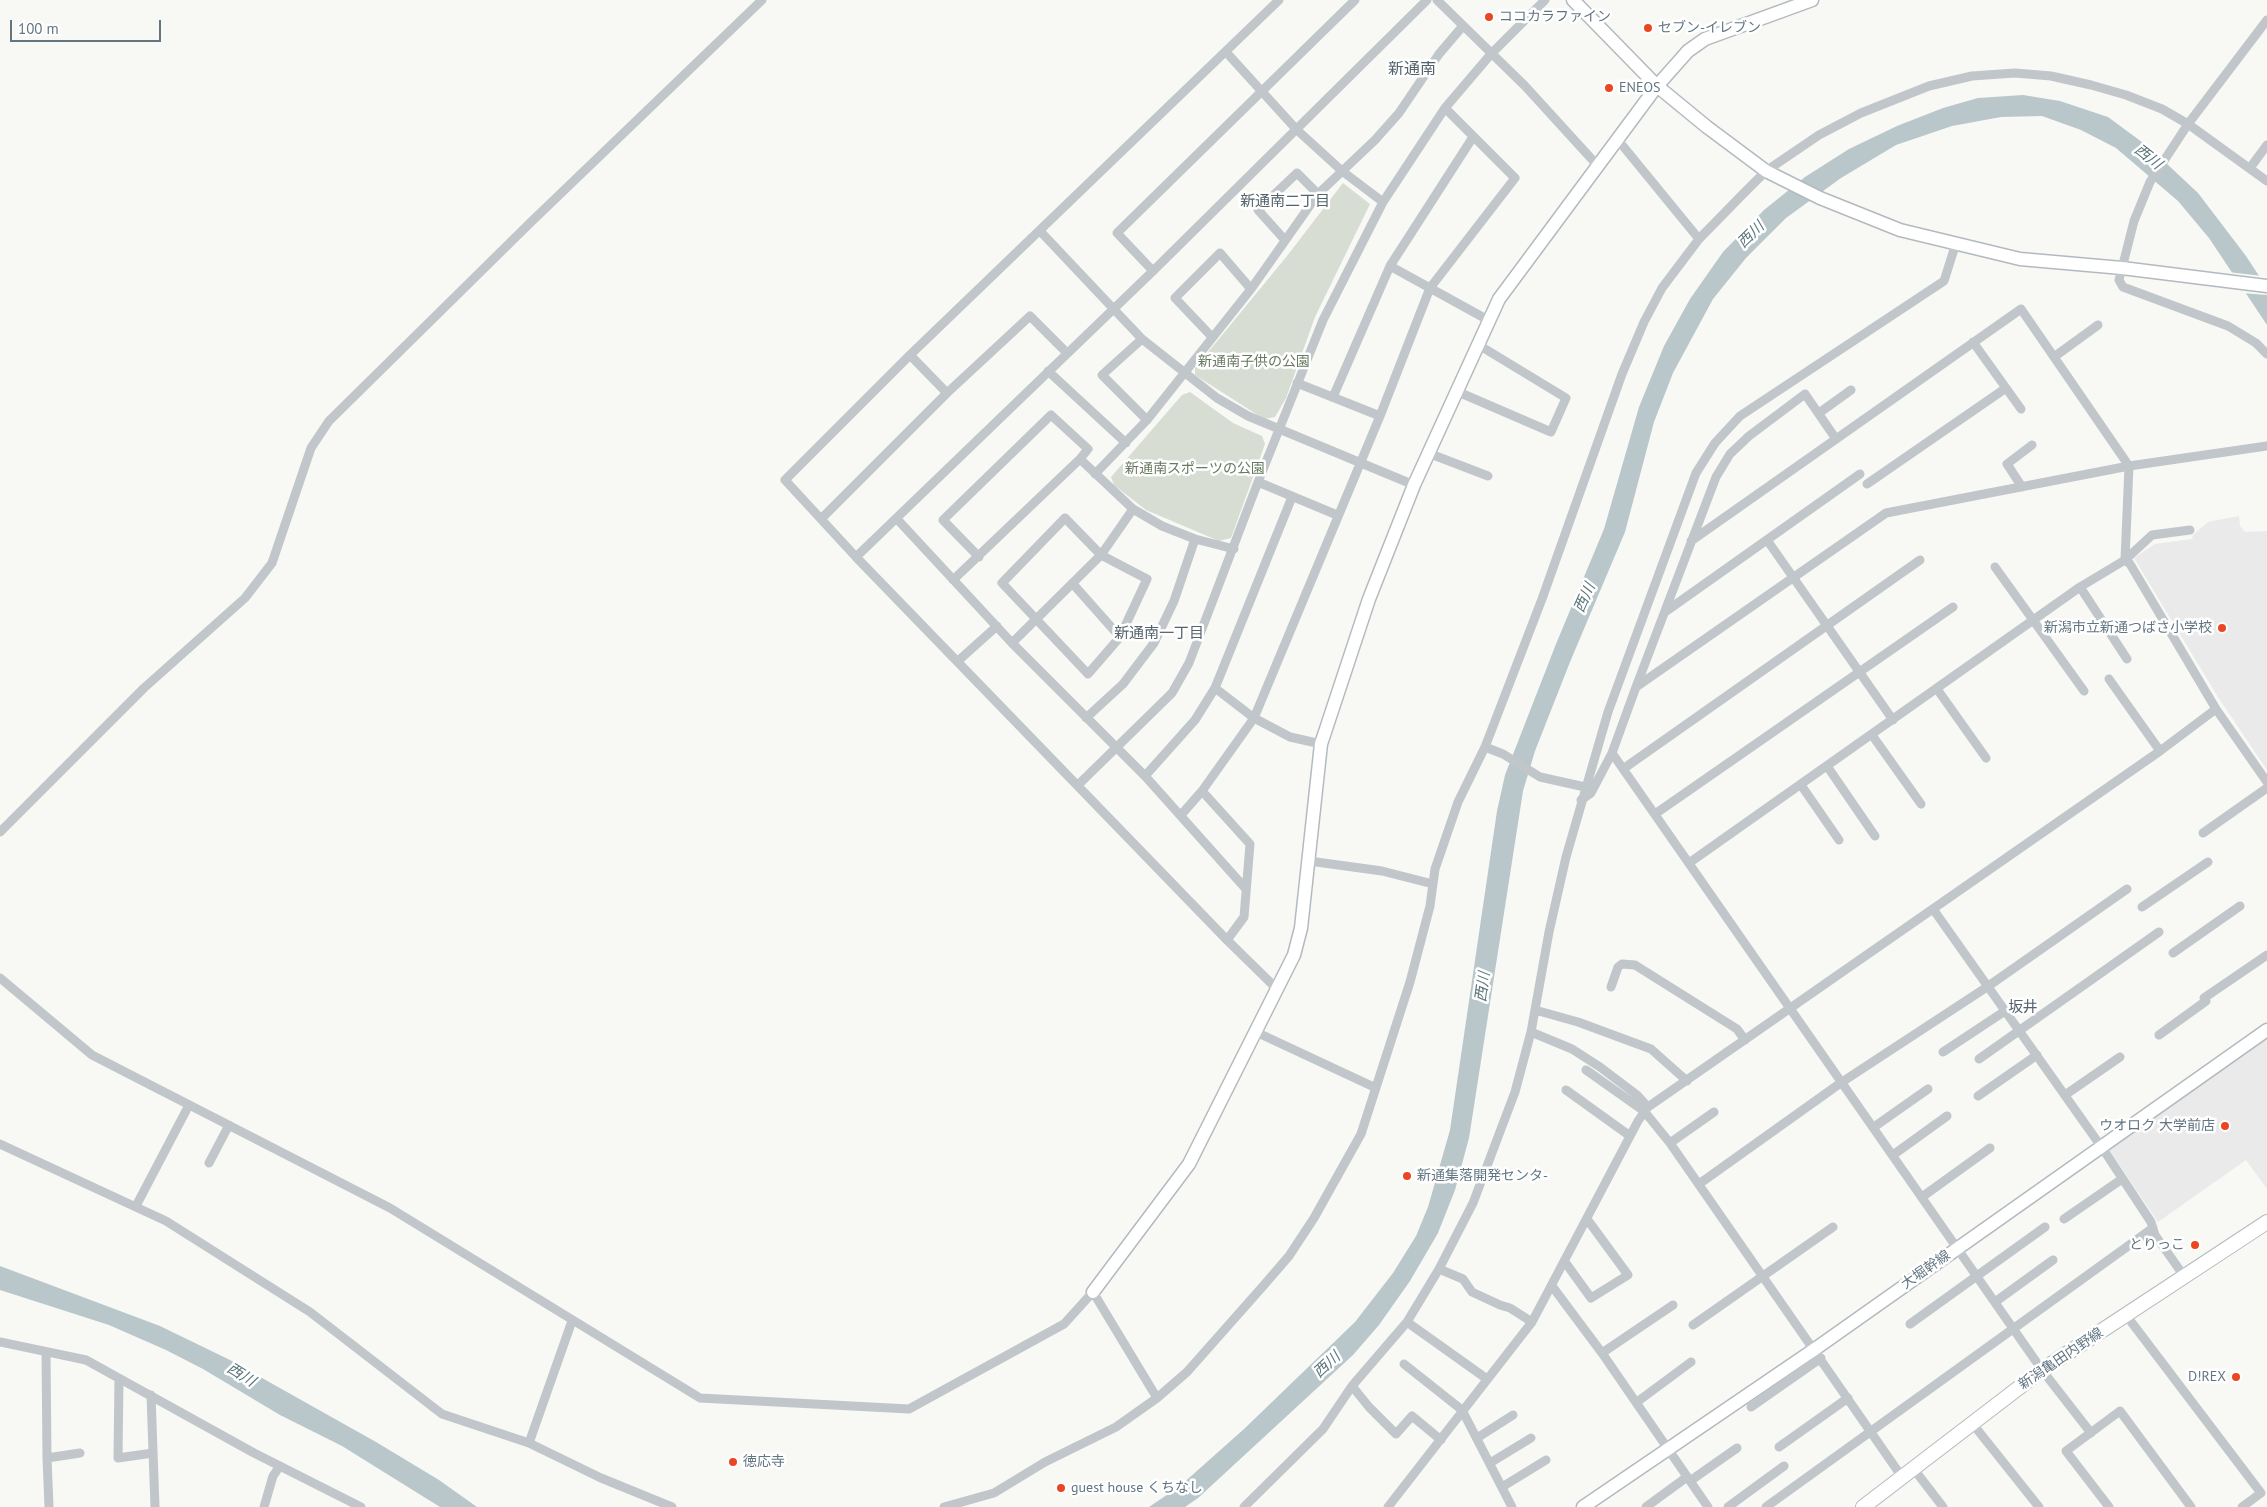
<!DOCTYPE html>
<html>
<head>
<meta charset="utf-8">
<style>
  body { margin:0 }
  #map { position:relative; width:2267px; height:1507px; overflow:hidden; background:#f8f8f5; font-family:"PT Sans",sans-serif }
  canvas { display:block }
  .scale { position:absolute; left:10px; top:20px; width:151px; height:22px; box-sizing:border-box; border:2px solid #627682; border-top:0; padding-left:6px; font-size:15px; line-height:18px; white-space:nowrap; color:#627682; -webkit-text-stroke:4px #fff; paint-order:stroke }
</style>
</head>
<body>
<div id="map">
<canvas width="2267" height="1507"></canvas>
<div class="scale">100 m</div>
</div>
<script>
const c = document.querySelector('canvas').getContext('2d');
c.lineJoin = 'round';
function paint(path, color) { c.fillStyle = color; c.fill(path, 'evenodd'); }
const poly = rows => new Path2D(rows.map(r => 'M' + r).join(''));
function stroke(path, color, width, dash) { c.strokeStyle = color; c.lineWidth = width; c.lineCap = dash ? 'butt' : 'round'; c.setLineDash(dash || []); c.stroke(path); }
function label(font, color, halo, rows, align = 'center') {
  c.font = font + ' "PT Sans","Noto Sans JP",sans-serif'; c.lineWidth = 5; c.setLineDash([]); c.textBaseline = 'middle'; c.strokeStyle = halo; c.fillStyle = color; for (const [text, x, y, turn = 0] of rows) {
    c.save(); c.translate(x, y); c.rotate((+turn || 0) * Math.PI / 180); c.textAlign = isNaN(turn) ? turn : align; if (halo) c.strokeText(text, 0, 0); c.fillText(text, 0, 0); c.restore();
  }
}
paint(poly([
  [2239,516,2240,526,2245,532,2267,531,2267,770,2218,697,2134,558,2155,544,2192,539,2193,535,2208,522],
  [2267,1039,2267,1189,2246,1160,2158,1222,2108,1148]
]), '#e9eae9');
paint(poly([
  [1343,183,1370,204,1315,317,1286,398,1275,417,1264,419,1195,375,1195,368,1287,256],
  [1190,392,1233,423,1262,436,1265,444,1231,538,1219,541,1146,510,1114,485,1111,477,1182,395]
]), '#d8ddd4');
paint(poly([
  [2023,95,2060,101,2108,117,2150,148,2198,193,2246,256,2267,288,2267,325,2209,238,2178,201,2116,148,2081,130,2042,116,2001,117,1952,126,1896,145,1841,178,1786,218,1746,258,1713,299,1673,373,1654,422,1625,532,1570,662,1535,751,1523,791,1469,1138,1455,1190,1438,1233,1410,1281,1379,1325,1353,1355,1198,1498,1185,1507,1149,1507,1180,1486,1244,1429,1355,1322,1393,1273,1416,1236,1428,1207,1450,1130,1497,811,1505,775,1556,644,1604,529,1639,407,1664,346,1690,299,1723,252,1764,210,1805,177,1849,149,1897,126,1943,108,1978,98],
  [0,1266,160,1326,230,1360,376,1442,439,1480,477,1507,440,1507,342,1446,280,1415,203,1369,166,1350,109,1325,0,1290]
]), '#b9c7cb');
paint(poly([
  [2228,272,2262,276,2267,284,2267,295,2242,293]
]), '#f8f8f5');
const secondary = poly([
  [1573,0,1657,86,1707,127,1766,171,1820,198,1900,230,2020,259,2122,268,2267,286],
  [1093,1292,1189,1164,1294,955,1301,928,1321,744,1369,599,1414,485,1499,299,1657,86,1688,51,1705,39,1812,0],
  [1583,1507,1815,1349,2267,1030]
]);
const primary = poly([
  [1863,1507,2042,1370,2267,1222]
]);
stroke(secondary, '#b3babf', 15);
stroke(primary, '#b4babe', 16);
stroke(poly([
  [1437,0,1525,86,1598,166],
  [2267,20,2188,124,2150,182,2134,221,2119,280,2123,287,2228,326,2256,343,2267,354],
  [1226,52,1296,129,1342,171,1383,202],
  [1618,140,1699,239],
  [2250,168,2267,145],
  [1040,231,1142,339,1217,398,1248,416,1414,485],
  [1284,239,1258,210,1297,173,1318,194],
  [1390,266,1488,320],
  [1153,271,1117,233,1355,0],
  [1212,337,1175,298,1220,253,1251,289],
  [1142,339,1102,375,1147,420],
  [1973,342,2021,409],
  [910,355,947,393],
  [2054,357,2098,325],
  [1048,371,1126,443],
  [1297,383,1380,416],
  [1456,391,1551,432,1566,398,1477,344],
  [1333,397,1390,266,1473,137],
  [1819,413,1851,390],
  [1428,453,1488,476],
  [1095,474,1147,420,1251,289,1318,194,1375,140,1399,113,1439,54,1462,27],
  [1258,482,1337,515],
  [1867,484,2006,388],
  [2022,487,2007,464,2032,445],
  [822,518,947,393,1030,316,1067,353],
  [1065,518,1101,555,1147,579,1120,637,1088,674,1002,583,1065,518],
  [897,519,1012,643,1145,776,1246,889],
  [1767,540,1893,720],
  [1691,541,2021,309,2129,466,2125,560],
  [856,557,1153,271,1427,0],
  [979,557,943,520,1051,415,1088,449,1080,459],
  [2125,560,2152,535,2190,530],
  [1995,567,2084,691],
  [953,580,1080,459,1133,509,1162,526,1195,539,1234,549],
  [1073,584,1120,637],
  [2080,587,2127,659],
  [1665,612,1860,474],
  [1012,643,1101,555,1133,509],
  [958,661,997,626],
  [2109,679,2160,751],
  [1636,687,1716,477,1730,454,1749,436,1805,394,1836,439],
  [1215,688,1254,718,1290,737,1321,744],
  [1937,689,1986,758],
  [1086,718,1123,684,1154,643,1174,601,1195,539],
  [1872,735,1921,804],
  [1485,747,1503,754,1540,777,1585,787],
  [1612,753,2042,1370,2091,1433],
  [1827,766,1875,836],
  [1623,769,1920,560],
  [1145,776,1195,720,1215,688,1292,497],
  [1078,785,1172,693,1189,663,1258,482,1323,320,1383,202,1445,108,1491,54,1545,0],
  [1801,785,1839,840],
  [1202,791,1250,844,1244,917,1227,940],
  [1581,800,1591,793,1612,753,1636,687,1886,513,2129,466,2267,446],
  [1655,814,1953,607],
  [1181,815,1202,791,1254,718,1380,416,1430,288,1515,178,1445,108],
  [0,832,144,688,245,598,272,563,311,448,329,421,530,223,762,0],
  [2203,833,2267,788],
  [1309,861,1382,871,1433,884],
  [1689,863,2080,587,2125,560,2130,564,2216,709,2267,782],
  [2142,907,2208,862],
  [1933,909,2105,1152,2151,1222,2155,1235,2184,1276],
  [2173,953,2240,906],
  [0,978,92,1055,390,1208,700,1398,909,1409,1064,1324,1093,1292,1157,1398],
  [1611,987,1618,967,1622,964,1635,965,1737,1029,1745,1040],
  [1278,990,1227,940,856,557,785,480,910,355,1279,0],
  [2204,998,2267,955],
  [1535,1010,1578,1022,1651,1049,1687,1081],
  [1256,1032,1376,1088],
  [1531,1032,1572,1049,1600,1067,1637,1095,1648,1107],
  [2159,1035,2206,1001],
  [1943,1052,2005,1011],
  [1979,1059,2159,932],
  [1586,1070,1644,1111,1670,1143,1902,1477],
  [1566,1090,1630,1136],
  [2065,1095,2120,1057],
  [1978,1096,2037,1055],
  [1874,1127,1928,1089],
  [1670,1143,1714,1112],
  [0,1144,166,1221,310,1312,442,1414,529,1443,601,1478,672,1507],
  [1893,1155,1947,1116],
  [209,1163,229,1125],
  [1699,1184,1842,1082,1987,987,2127,889],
  [1922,1197,1990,1148],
  [136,1206,189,1105],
  [2064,1219,2122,1179],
  [1565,1262,1591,1298,1628,1275,1587,1219],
  [1439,1269,1463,1279,1472,1292,1500,1305,1510,1308,1532,1322],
  [1552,1286,1602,1353,1708,1507],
  [1995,1302,2053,1260],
  [2126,1315,2261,1493,2242,1507],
  [1407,1322,1487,1379],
  [1910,1324,2045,1227],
  [1693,1325,1833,1227],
  [0,1342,86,1360,254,1453,361,1507],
  [46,1352,47,1458,49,1507],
  [1602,1353,1673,1305],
  [1404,1364,1462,1410,1512,1507],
  [119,1379,118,1458,153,1453],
  [1352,1386,1369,1407,1396,1434,1412,1416,1441,1440],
  [151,1395,155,1507],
  [1637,1402,1691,1362],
  [1751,1407,1821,1358],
  [1972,1423,2039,1507],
  [1477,1438,1513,1415],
  [529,1443,572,1321],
  [1779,1447,1848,1398],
  [47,1458,80,1453],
  [1490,1463,1531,1438],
  [1913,1468,1943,1507],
  [1690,1481,1737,1448],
  [1502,1487,1546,1460],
  [264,1507,273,1476,280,1466],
  [944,1507,994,1493,1045,1462,1116,1427,1157,1398,1187,1372,1264,1285,1289,1256,1314,1218,1361,1134,1410,982,1430,906,1435,869,1458,802,1485,747,1542,599,1622,374,1644,322,1662,288,1699,239,1743,194,1766,171,1819,135,1861,113,1929,86,1972,76,2015,73,2051,76,2091,85,2126,95,2162,109,2188,124,2267,181],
  [1244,1507,1323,1429,1352,1386,1407,1322,1439,1269,1473,1203,1515,1092,1531,1032,1549,932,1566,857,1608,712,1696,473,1715,443,1740,416,1944,281,1956,243],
  [1388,1507,1532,1322,1638,1121,1648,1107,2160,751,2216,709],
  [1646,1507,1687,1477],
  [1728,1507,1784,1466],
  [1766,1507,2153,1228],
  [2109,1507,2066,1451,2120,1411,2191,1507]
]), '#c1c6ca', 9);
stroke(secondary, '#fff', 12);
stroke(primary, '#fff', 14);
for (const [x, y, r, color] of [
  [1489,17,5,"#eb4623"],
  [1648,28,5,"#eb4623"],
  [1609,88,5,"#eb4623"],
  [2222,628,5,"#eb4623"],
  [2225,1126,5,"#eb4623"],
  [1407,1176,5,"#eb4623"],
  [2195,1245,5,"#eb4623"],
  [2236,1377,5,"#eb4623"],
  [733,1462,5,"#eb4623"],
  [1061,1488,5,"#eb4623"]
]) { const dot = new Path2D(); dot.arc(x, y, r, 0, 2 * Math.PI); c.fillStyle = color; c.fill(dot); stroke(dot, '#fff', 2); }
label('14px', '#627682', '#fff', [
  ["ココカラファイン",1499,17],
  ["セブン-イレブン",1658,28],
  ["ENEOS",1619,88],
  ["新潟市立新通つばさ小学校",2212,628,"right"],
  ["ウオロク 大学前店",2215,1126,"right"],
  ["新通集落開発センタ-",1417,1176],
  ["とりっこ",2185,1245,"right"],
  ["D!REX",2226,1377,"right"],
  ["徳応寺",743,1462],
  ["guest house くちなし",1071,1488]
], 'left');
label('14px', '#677961', '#fff', [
  ["新通南子供の公園",1254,362],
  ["新通南スポーツの公園",1195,469]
]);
label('14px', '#627682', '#fff', [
  ["大堀幹線",1926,1270,-35],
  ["新潟亀田内野線",2061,1359,-34]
]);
label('italic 15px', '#5d767c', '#fff', [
  ["西川",2148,157,38],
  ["西川",1751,235,-44],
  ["西川",1585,598,-66],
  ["西川",1483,987,-82],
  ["西川",1327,1365,-43],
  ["西川",241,1375,32]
]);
label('15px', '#54636c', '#fff', [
  ["新通南二丁目",1285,202],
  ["新通南一丁目",1159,634],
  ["坂井",2023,1008]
]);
label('16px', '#54636c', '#fff', [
  ["新通南",1412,69]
]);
</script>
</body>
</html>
